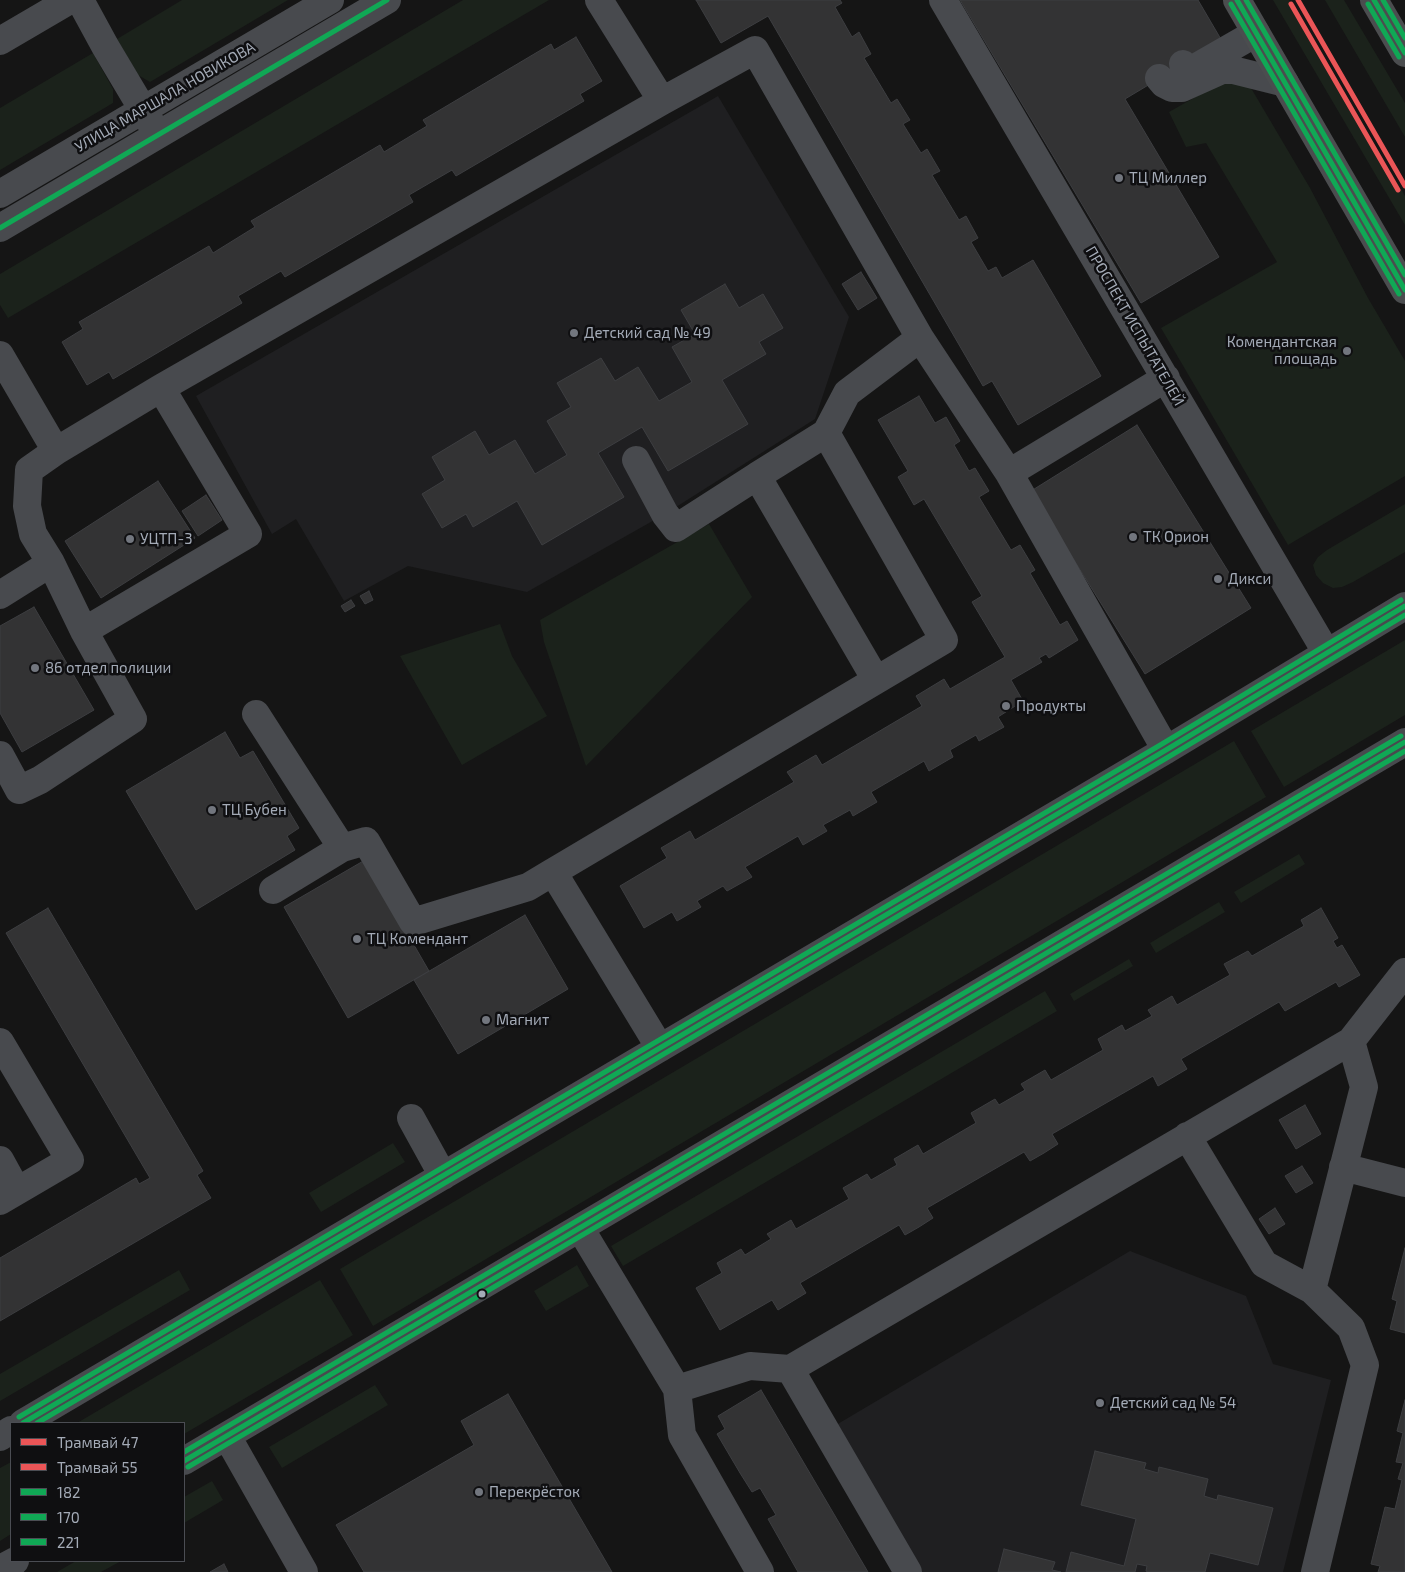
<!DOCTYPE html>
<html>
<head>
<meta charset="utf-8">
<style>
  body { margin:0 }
  #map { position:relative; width:1405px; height:1572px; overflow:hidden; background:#151515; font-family:"Exo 2",sans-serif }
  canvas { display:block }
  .legend { position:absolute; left:10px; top:1422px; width:175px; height:140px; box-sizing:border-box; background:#0f0f11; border:1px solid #4b4d53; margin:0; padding:6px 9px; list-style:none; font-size:15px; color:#a4abb7 }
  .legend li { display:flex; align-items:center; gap:10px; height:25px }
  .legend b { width:25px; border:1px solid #4b4d53 }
</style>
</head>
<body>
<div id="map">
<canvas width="1405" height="1572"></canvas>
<ul class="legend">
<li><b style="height:6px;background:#eb5557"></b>Трамвай 47</li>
<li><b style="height:6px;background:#eb5557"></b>Трамвай 55</li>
<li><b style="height:6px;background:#10a855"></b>182</li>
<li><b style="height:6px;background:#10a855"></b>170</li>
<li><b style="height:6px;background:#10a855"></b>221</li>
</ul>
</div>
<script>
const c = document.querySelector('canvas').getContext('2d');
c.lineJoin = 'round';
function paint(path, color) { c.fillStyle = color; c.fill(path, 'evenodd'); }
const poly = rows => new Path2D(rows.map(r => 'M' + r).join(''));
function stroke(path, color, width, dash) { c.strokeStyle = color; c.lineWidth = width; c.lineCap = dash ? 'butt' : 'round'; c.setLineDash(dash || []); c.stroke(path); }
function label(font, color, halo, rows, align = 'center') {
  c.font = font + ' "Exo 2",sans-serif'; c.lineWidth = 5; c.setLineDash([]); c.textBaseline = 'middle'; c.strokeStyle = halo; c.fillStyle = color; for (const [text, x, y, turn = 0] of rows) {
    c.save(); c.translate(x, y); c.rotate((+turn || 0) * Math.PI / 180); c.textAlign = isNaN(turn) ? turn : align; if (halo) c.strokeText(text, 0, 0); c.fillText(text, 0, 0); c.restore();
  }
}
paint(poly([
  [718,96,849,317,815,419,665,514,527,592,408,566,344,601,296,519,272,534,196,396],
  [1130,1251,1246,1296,1273,1364,1331,1380,1283,1572,922,1572,836,1425]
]), '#1f1f21');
paint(poly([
  [182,0,288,0,150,82,138,75,117,39],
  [463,0,549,0,8,318,0,305,0,274],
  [1273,0,1289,0,1405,196,1405,225],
  [1325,0,1344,0,1405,103,1405,137],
  [93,53,113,89,113,103,0,170,0,108],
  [1229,78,1248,83,1310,188,1368,298,1405,361,1405,476,1288,545,1161,328,1277,262,1206,143,1186,147,1169,112],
  [1405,504,1405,552,1353,582,1342,587,1333,588,1323,583,1316,575,1313,565,1318,557,1327,550],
  [709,524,752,597,586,766,544,642,540,620],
  [500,624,512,656,547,716,462,765,400,656],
  [1405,640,1405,715,1284,787,1251,731],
  [1234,741,1266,797,373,1326,340,1269],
  [1299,854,1305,864,1241,903,1234,892],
  [1219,902,1225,912,1156,953,1150,943],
  [1129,959,1133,966,1074,1001,1070,994],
  [1045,991,1057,1011,623,1266,611,1246],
  [393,1143,405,1162,321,1212,309,1193],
  [577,1265,589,1286,546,1311,534,1291],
  [179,1270,190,1290,0,1401,0,1374],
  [320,1280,353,1335,184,1434,184,1423,77,1423],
  [375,1385,388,1405,282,1468,269,1447],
  [11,1462,11,1534,0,1541,0,1468],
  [212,1481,223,1500,184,1523,184,1497],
  [76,1561,121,1561,101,1572,57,1572]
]), '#1b221b');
const building = poly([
  [696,0,840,0,842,3,835,7,852,37,859,32,871,54,864,58,891,103,897,99,910,120,903,124,921,153,927,149,940,171,932,175,959,220,966,216,978,238,971,242,988,271,996,267,1002,278,1033,260,1101,376,1018,425,992,381,983,386,768,16,721,43,696,0],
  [960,0,1198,0,1222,41,1125,99,1219,257,1141,303,960,0],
  [576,37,602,81,580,94,584,101,456,176,452,170,409,195,413,202,285,277,281,271,238,296,242,303,113,379,109,372,87,385,62,342,83,329,79,322,209,246,213,253,255,227,251,221,380,145,384,152,427,126,423,120,551,44,554,50,576,37],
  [861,272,877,298,858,310,842,284,861,272],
  [725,284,739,308,763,294,783,328,759,342,766,354,722,380,748,424,668,471,642,427,598,453,624,497,542,545,517,501,473,527,466,514,442,528,422,494,445,480,432,457,475,431,489,455,515,440,535,474,567,455,547,421,571,407,557,383,601,358,615,381,638,367,659,401,692,382,672,347,695,334,681,310,725,284],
  [919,396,935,423,946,417,960,441,954,445,969,471,975,468,989,491,979,497,1011,550,1020,545,1035,570,1030,573,1060,625,1067,621,1078,640,1049,658,1046,654,1039,658,1042,662,1011,680,1023,701,998,717,1004,727,979,741,976,735,950,750,953,757,929,771,924,761,871,792,877,802,853,816,850,810,823,825,827,831,803,845,798,836,745,867,752,877,727,891,723,886,697,901,701,907,677,921,672,912,644,928,620,886,667,858,661,848,690,831,695,840,794,782,787,772,816,755,822,765,922,706,916,696,944,679,950,689,1005,657,972,602,982,596,924,499,914,505,898,477,908,471,878,420,919,396],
  [1137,425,1251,608,1145,674,1031,491,1137,425],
  [158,481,195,538,101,598,65,541,158,481],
  [206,495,222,520,198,536,182,511,206,495],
  [369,591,373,600,365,604,360,596,369,591],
  [351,600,355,606,345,612,341,606,351,600],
  [34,607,94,710,22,752,0,713,0,626,34,607],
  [225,732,240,758,253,751,299,828,287,836,295,850,196,910,126,791,225,732],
  [365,860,429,971,348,1018,284,907,365,860],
  [48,908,203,1171,197,1175,211,1198,0,1321,0,1258,136,1178,139,1184,150,1178,6,933,48,908],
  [1321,908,1338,938,1333,941,1337,948,1342,945,1360,975,1339,987,1336,982,1285,1011,1279,1002,1181,1059,1187,1069,1158,1086,1153,1076,1052,1134,1058,1144,1044,1153,1030,1161,1024,1152,927,1208,933,1218,919,1227,905,1235,899,1225,800,1283,806,1293,778,1310,772,1300,720,1330,696,1288,722,1273,717,1263,741,1249,745,1255,771,1239,767,1234,791,1220,796,1229,849,1199,843,1188,867,1174,871,1180,897,1165,894,1159,918,1145,923,1154,976,1123,971,1113,995,1099,999,1105,1025,1090,1021,1084,1045,1070,1051,1080,1103,1050,1098,1039,1122,1025,1125,1031,1152,1016,1148,1010,1172,996,1177,1005,1230,975,1224,964,1248,951,1252,956,1304,926,1301,920,1321,908],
  [525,915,568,989,458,1054,414,980,525,915],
  [1305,1105,1321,1134,1296,1149,1279,1120,1305,1105],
  [1302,1166,1313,1183,1296,1193,1285,1176,1302,1166],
  [1275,1208,1285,1224,1269,1234,1259,1219,1275,1208],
  [1405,1248,1405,1333,1390,1329,1397,1301,1392,1299,1405,1248],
  [761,1390,868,1572,798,1572,768,1519,776,1515,760,1488,752,1492,740,1473,717,1434,725,1429,718,1416,761,1390],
  [508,1394,612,1572,364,1572,336,1525,474,1445,461,1421,508,1394],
  [1405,1400,1405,1572,1378,1572,1380,1566,1371,1564,1385,1507,1395,1509,1402,1480,1398,1479,1403,1463,1396,1462,1403,1433,1397,1431,1405,1400],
  [1095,1451,1146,1463,1144,1469,1158,1473,1159,1467,1208,1479,1204,1496,1217,1500,1218,1495,1273,1508,1258,1565,1210,1553,1205,1572,1148,1572,1146,1571,1147,1566,1137,1564,1135,1572,1066,1572,1071,1552,1124,1566,1136,1519,1081,1505,1095,1451],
  [1004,1549,1055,1562,1052,1570,1061,1572,998,1572,1004,1549],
  [224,1564,228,1572,210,1572,224,1564]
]);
paint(building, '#333334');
stroke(building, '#3d3e41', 1);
stroke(poly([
  [80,0,105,46,152,125],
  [599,0,662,101],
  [943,0,1326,652],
  [0,41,70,0],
  [1183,64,1186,68,1191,69,1195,68,1256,33],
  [1159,78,1164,84,1172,88,1182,88,1222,70,1233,70,1285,83],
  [0,194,330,0],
  [0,228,387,0],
  [0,355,56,451],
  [826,433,757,476,876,680],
  [636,460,665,514,676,528,757,476],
  [1009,473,1166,378],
  [0,595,51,563],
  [84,631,248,534,161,388],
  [256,714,342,848],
  [0,755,19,790,40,780,133,719,84,631,51,563,33,534,27,506,29,470,56,451,161,388,662,101,755,50,920,338,1009,473,1166,750],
  [273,890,342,848,366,841,413,922,528,887,553,872],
  [0,1042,70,1160,0,1201],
  [660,1048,553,872,944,640,826,433,847,393,920,338],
  [411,1118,443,1176],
  [1187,1136,1264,1264,1312,1290],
  [0,1160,17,1191],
  [1343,1167,1405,1183],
  [580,1228,677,1389,682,1435,760,1572],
  [790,1369,908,1572],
  [677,1389,750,1366,790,1369,1351,1041,1405,972],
  [23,1423,1166,750,1405,606],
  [227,1436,304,1572],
  [0,1437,11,1430],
  [184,1461,1405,742],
  [0,1569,15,1561],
  [1315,1572,1365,1365,1351,1328,1312,1290,1364,1087,1351,1041]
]), '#484a4e', 28);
stroke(poly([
  [1237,0,1405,290],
  [1374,0,1405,53]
]), '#4b4d4f', 28);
stroke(poly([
  [1237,0,1405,290],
  [1374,0,1405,53],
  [0,228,387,0],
  [23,1423,1166,750,1405,606],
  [184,1461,1405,742]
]), '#10a855', 5);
stroke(poly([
  [1231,4,1399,294],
  [1368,4,1399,57],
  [37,1423,1170,756,1405,615],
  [188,1467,1405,751]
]), '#10a855', 5);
stroke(poly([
  [1246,0,1405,275],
  [1383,0,1405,38],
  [19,1417,1162,744,1401,600],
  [184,1452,1401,736]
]), '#10a855', 5);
stroke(poly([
  [1298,0,1405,186]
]), '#eb5557', 5);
stroke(poly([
  [1291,4,1398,190]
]), '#eb5557', 5);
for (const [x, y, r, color] of [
  [1119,178,5,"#72767e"],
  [574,333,5,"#72767e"],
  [1347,351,5,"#72767e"],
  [1133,537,5,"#72767e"],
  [130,539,5,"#72767e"],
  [1218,579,5,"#72767e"],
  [35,668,5,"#72767e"],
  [1006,706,5,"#72767e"],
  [212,810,5,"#72767e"],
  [357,939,5,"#72767e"],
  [486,1020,5,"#72767e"],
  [482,1294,4.5,"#a4abb7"],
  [1100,1403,5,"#72767e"],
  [479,1492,5,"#72767e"]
]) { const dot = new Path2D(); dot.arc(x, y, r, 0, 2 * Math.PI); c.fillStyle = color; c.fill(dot); stroke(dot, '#0f0f11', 2); }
label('15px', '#a4abb7', '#0f0f11', [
  ["УЛИЦА МАРШАЛА НОВИКОВА",165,97,-30],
  ["ПРОСПЕКТ ИСПЫТАТЕЛЕЙ",1135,326,60]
]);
label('15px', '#a4abb7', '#0f0f11', [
  ["ТЦ Миллер",1129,178],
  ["Детский сад № 49",584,333],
  ["Комендантская",1337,342,"right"],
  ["площадь",1337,359,"right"],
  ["ТК Орион",1143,537],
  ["УЦТП-3",140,539],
  ["Дикси",1228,579],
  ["86 отдел полиции",45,668],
  ["Продукты",1016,706],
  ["ТЦ Бубен",222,810],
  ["ТЦ Комендант",367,939],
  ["Магнит",496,1020],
  ["Детский сад № 54",1110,1403],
  ["Перекрёсток",489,1492]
], 'left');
</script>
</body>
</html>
